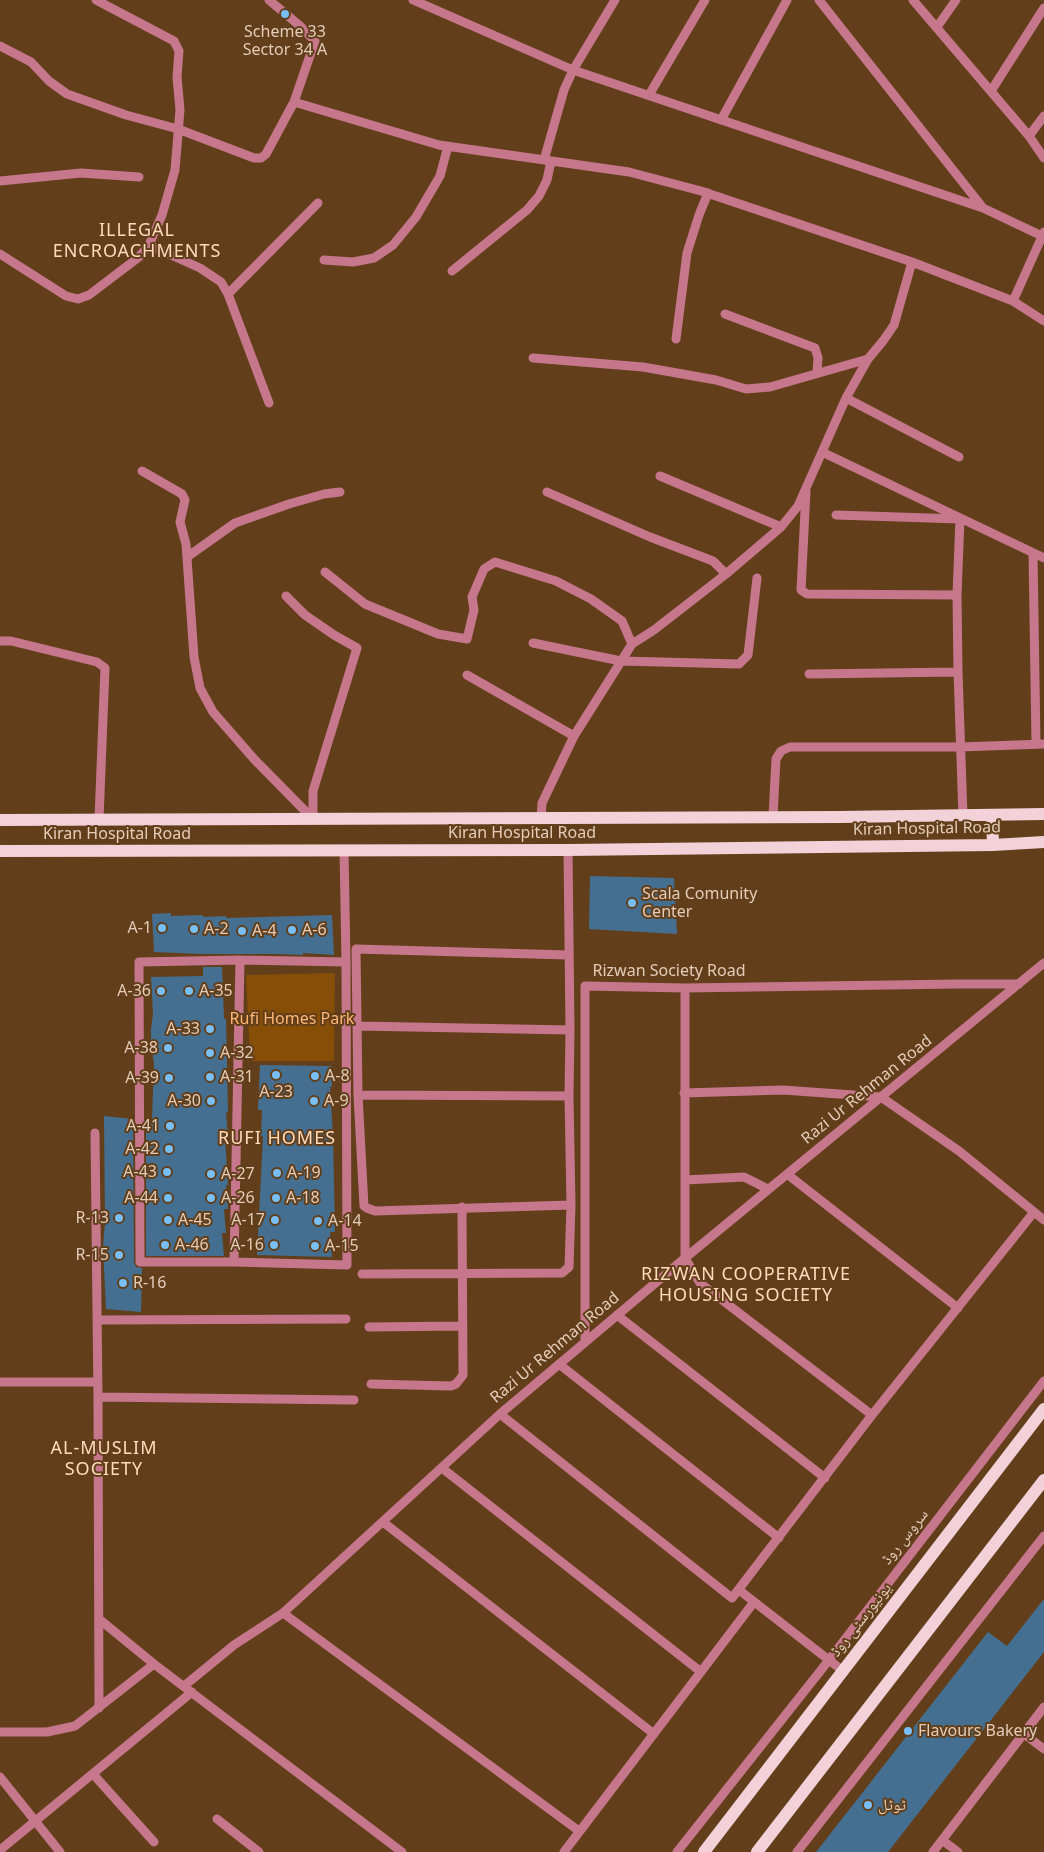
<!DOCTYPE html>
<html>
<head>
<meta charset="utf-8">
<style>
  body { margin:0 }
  canvas { display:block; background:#623e1a }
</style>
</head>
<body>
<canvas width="1044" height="1852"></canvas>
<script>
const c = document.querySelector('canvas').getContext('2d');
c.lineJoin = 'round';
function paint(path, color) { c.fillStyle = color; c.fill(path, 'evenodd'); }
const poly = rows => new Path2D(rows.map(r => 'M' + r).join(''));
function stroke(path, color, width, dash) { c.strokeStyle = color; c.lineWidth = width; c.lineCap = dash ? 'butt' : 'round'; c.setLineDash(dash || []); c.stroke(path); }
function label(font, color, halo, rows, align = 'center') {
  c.font = font + ' "Noto Sans","Noto Naskh Arabic",sans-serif'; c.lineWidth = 4; c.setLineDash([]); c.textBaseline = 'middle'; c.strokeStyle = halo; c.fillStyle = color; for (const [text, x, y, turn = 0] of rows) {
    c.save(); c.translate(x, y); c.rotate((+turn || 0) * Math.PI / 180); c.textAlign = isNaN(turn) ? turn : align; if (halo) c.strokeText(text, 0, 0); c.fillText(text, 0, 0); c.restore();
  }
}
paint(poly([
  [335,973,334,1061,253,1061,250,1057,246,975]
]), '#864e07');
paint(poly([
  [590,876,674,878,677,934,589,929],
  [171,913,171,916,203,915,203,917,226,916,226,918,332,915,334,955,303,953,303,955,277,954,202,954,154,952,152,914],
  [203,967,222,967,224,1019,226,1019,228,1112,226,1112,228,1137,225,1137,228,1185,226,1185,228,1209,224,1209,226,1233,222,1233,224,1256,146,1256,146,1120,152,1120,154,1063,152,1052,154,1039,151,1040,151,1029,153,1014,151,977,203,976],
  [260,1065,331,1066,332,1087,330,1087,333,1135,335,1232,330,1232,332,1257,257,1255,263,1136,261,1136,262,1110,258,1110],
  [104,1116,133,1119,134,1262,136,1267,142,1268,141,1312,106,1309,103,1247,105,1222],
  [1044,1599,1044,1652,888,1852,816,1852,988,1632,1007,1646]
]), '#446f90');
stroke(poly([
  [413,0,573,70,983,208,1042,236],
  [819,0,983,208],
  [913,0,1029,136,1044,158],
  [937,27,956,0],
  [0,46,31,62,49,81,67,94,126,115,178,129,254,158,261,158,266,154,294,102,315,41,300,26,269,0],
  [991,91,1044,8],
  [649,95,705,0],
  [294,102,439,145,629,172,701,191,912,262,1013,301,1044,321],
  [721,120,787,0],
  [1029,136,1044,116],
  [544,160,564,90,573,70,615,0],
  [0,181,81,173,139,177],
  [149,245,200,268,221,282,228,294,269,403],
  [0,254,66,296,78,299,89,295,139,257,149,245,162,215,175,170,180,110,177,77,179,51,174,41,96,0],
  [324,260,353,262,374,258,393,245,416,217,440,176,448,146],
  [452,271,527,210,539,196,547,180,551,161],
  [228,294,318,203],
  [1013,301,1044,232],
  [725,314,815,348,818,358,817,373],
  [676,339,687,253,699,215,708,193],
  [533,358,643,367,716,380,746,389,770,387,868,359],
  [846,398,959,457],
  [822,452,1044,558],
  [142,471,182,494,185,500,180,522,186,544,194,657,200,688,213,712,254,759,313,819],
  [660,476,781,527],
  [806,491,801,590,807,594,957,595],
  [547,492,650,537,713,561,726,574],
  [836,515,960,519,957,595,958,672,963,816],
  [1033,553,1036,744],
  [187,557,235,523,289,504,324,494,340,492],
  [325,572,365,604,438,634,467,639,474,610,472,597,484,569,495,562,556,581,591,599,622,621,632,644],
  [286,596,305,615,334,635,357,648,313,791,313,819],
  [0,641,11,641,97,662,105,668,99,819],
  [533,643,621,661,739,664,748,655,757,578],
  [809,674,958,672],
  [467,675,574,736],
  [773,817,776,759,781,751,790,747,960,747,1044,744],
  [541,818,542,803,574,736,632,644,654,630,726,574,781,527,798,506,846,398,868,359,883,341,894,325,912,262],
  [344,849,346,962,347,1265,234,1262,140,1262,139,962,240,960,346,962],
  [568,955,356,949,358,1095,364,1206,367,1208,375,1211,571,1205,569,1096,570,1030,568,850],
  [685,988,685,1258,700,1283,872,1415],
  [358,1026,570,1030],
  [684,1093,783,1090,881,1097,959,1151,1044,1220],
  [358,1095,569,1096],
  [95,1133,98,1397,99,1708],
  [787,1174,958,1308],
  [685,1180,744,1177,768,1189],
  [234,1262,240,960],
  [362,1274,562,1273,569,1267,571,1205],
  [617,1315,825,1478],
  [97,1320,346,1319],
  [369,1327,462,1326],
  [585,1342,585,986,685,988,957,984,1019,984],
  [559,1364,779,1538],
  [0,1382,98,1382],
  [371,1384,451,1386,456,1384,463,1375,462,1207],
  [98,1397,354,1400],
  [500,1414,732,1598,872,1415,1034,1212],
  [442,1468,701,1672],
  [383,1522,654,1734],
  [739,1590,843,1671],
  [283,1613,579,1831],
  [99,1619,154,1664,402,1852],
  [184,1686,234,1645,283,1613,500,1414,685,1258,1044,963],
  [0,1732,47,1732,75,1726,154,1664],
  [1024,1734,1044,1749],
  [93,1774,154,1842],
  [0,1777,60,1852],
  [217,1819,259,1852],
  [942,1840,958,1852],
  [0,1850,192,1692],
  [564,1852,754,1602],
  [677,1852,829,1660,1044,1381],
  [797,1852,1044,1536],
  [933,1852,1044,1707]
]), '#c6778c', 9);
stroke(poly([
  [992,815,993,845],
  [0,820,841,817,1044,814],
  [0,851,568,850,993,845,1044,842],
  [704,1852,1044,1409],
  [757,1852,1044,1480]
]), '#f2d1d8', 12);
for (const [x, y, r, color] of [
  [285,14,5,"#78bff7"],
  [632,903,5,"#78bff7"],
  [162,928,5,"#78bff7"],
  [194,929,5,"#78bff7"],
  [292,930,5,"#78bff7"],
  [242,931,5,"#78bff7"],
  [161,991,5,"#78bff7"],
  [189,991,5,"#78bff7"],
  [210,1029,5,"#78bff7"],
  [168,1048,5,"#78bff7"],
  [210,1053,5,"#78bff7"],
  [276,1075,5,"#78bff7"],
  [315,1076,5,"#78bff7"],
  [210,1077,5,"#78bff7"],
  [169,1078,5,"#78bff7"],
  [211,1101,5,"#78bff7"],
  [314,1101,5,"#78bff7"],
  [170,1126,5,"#78bff7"],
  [169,1149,5,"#78bff7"],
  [167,1172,5,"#78bff7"],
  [277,1173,5,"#78bff7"],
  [211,1174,5,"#78bff7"],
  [168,1198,5,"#78bff7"],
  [211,1198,5,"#78bff7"],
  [276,1198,5,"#78bff7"],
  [119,1218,5,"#78bff7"],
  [168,1220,5,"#78bff7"],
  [275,1220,5,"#78bff7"],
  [318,1221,5,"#78bff7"],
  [165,1245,5,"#78bff7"],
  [274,1245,5,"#78bff7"],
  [315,1246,5,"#78bff7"],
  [119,1255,5,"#78bff7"],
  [123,1283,5,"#78bff7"],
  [908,1731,5,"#78bff7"],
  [868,1805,5,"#78bff7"]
]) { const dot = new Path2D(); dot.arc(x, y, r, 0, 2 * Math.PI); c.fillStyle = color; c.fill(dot); stroke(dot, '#623e1a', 2); }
label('16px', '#e3cdba', '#623e1a', [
  ["Scheme 33",285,32,"center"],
  ["Sector 34 A",285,50,"center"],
  ["Scala Comunity",642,894],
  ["Center",642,912],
  ["A-1",152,928,"right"],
  ["A-2",204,929],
  ["A-6",302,930],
  ["A-4",252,931],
  ["A-36",151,991,"right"],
  ["A-35",199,991],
  ["A-33",200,1029,"right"],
  ["A-38",158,1048,"right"],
  ["A-32",220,1053],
  ["A-8",325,1076],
  ["A-31",220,1077],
  ["A-39",159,1078,"right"],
  ["A-23",276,1092,"center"],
  ["A-30",201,1101,"right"],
  ["A-9",324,1101],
  ["A-41",160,1126,"right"],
  ["A-42",159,1149,"right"],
  ["A-43",157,1172,"right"],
  ["A-19",287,1173],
  ["A-27",221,1174],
  ["A-44",158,1198,"right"],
  ["A-26",221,1198],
  ["A-18",286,1198],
  ["R-13",109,1218,"right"],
  ["A-45",178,1220],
  ["A-17",265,1220,"right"],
  ["A-14",328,1221],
  ["A-46",175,1245],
  ["A-16",264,1245,"right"],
  ["A-15",325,1246],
  ["R-15",109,1255,"right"],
  ["R-16",133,1283],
  ["Flavours Bakery",918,1731],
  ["ٹوٹل",878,1805]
], 'left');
label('16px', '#e3cdba', '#623e1a', [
  ["Kiran Hospital Road",927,829,-1],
  ["Kiran Hospital Road",522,833],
  ["Kiran Hospital Road",117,834],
  ["Rizwan Society Road",669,971],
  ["Razi Ur Rehman Road",867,1090,-39],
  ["Razi Ur Rehman Road",555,1348,-40],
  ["سروس روڈ",905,1537,-52],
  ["یونیورسٹی روڈ",861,1620,-52]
]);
label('16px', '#fcb673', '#623e1a', [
  ["Rufi Homes Park",292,1019]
]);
c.letterSpacing = '1px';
label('18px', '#ffdbbc', '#623e1a', [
  ["ILLEGAL",137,231],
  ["ENCROACHMENTS",137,252],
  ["RUFI HOMES",277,1139],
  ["RIZWAN COOPERATIVE",746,1275],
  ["HOUSING SOCIETY",746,1296],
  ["AL-MUSLIM",104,1449],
  ["SOCIETY",104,1470]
]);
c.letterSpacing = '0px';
</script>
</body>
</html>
